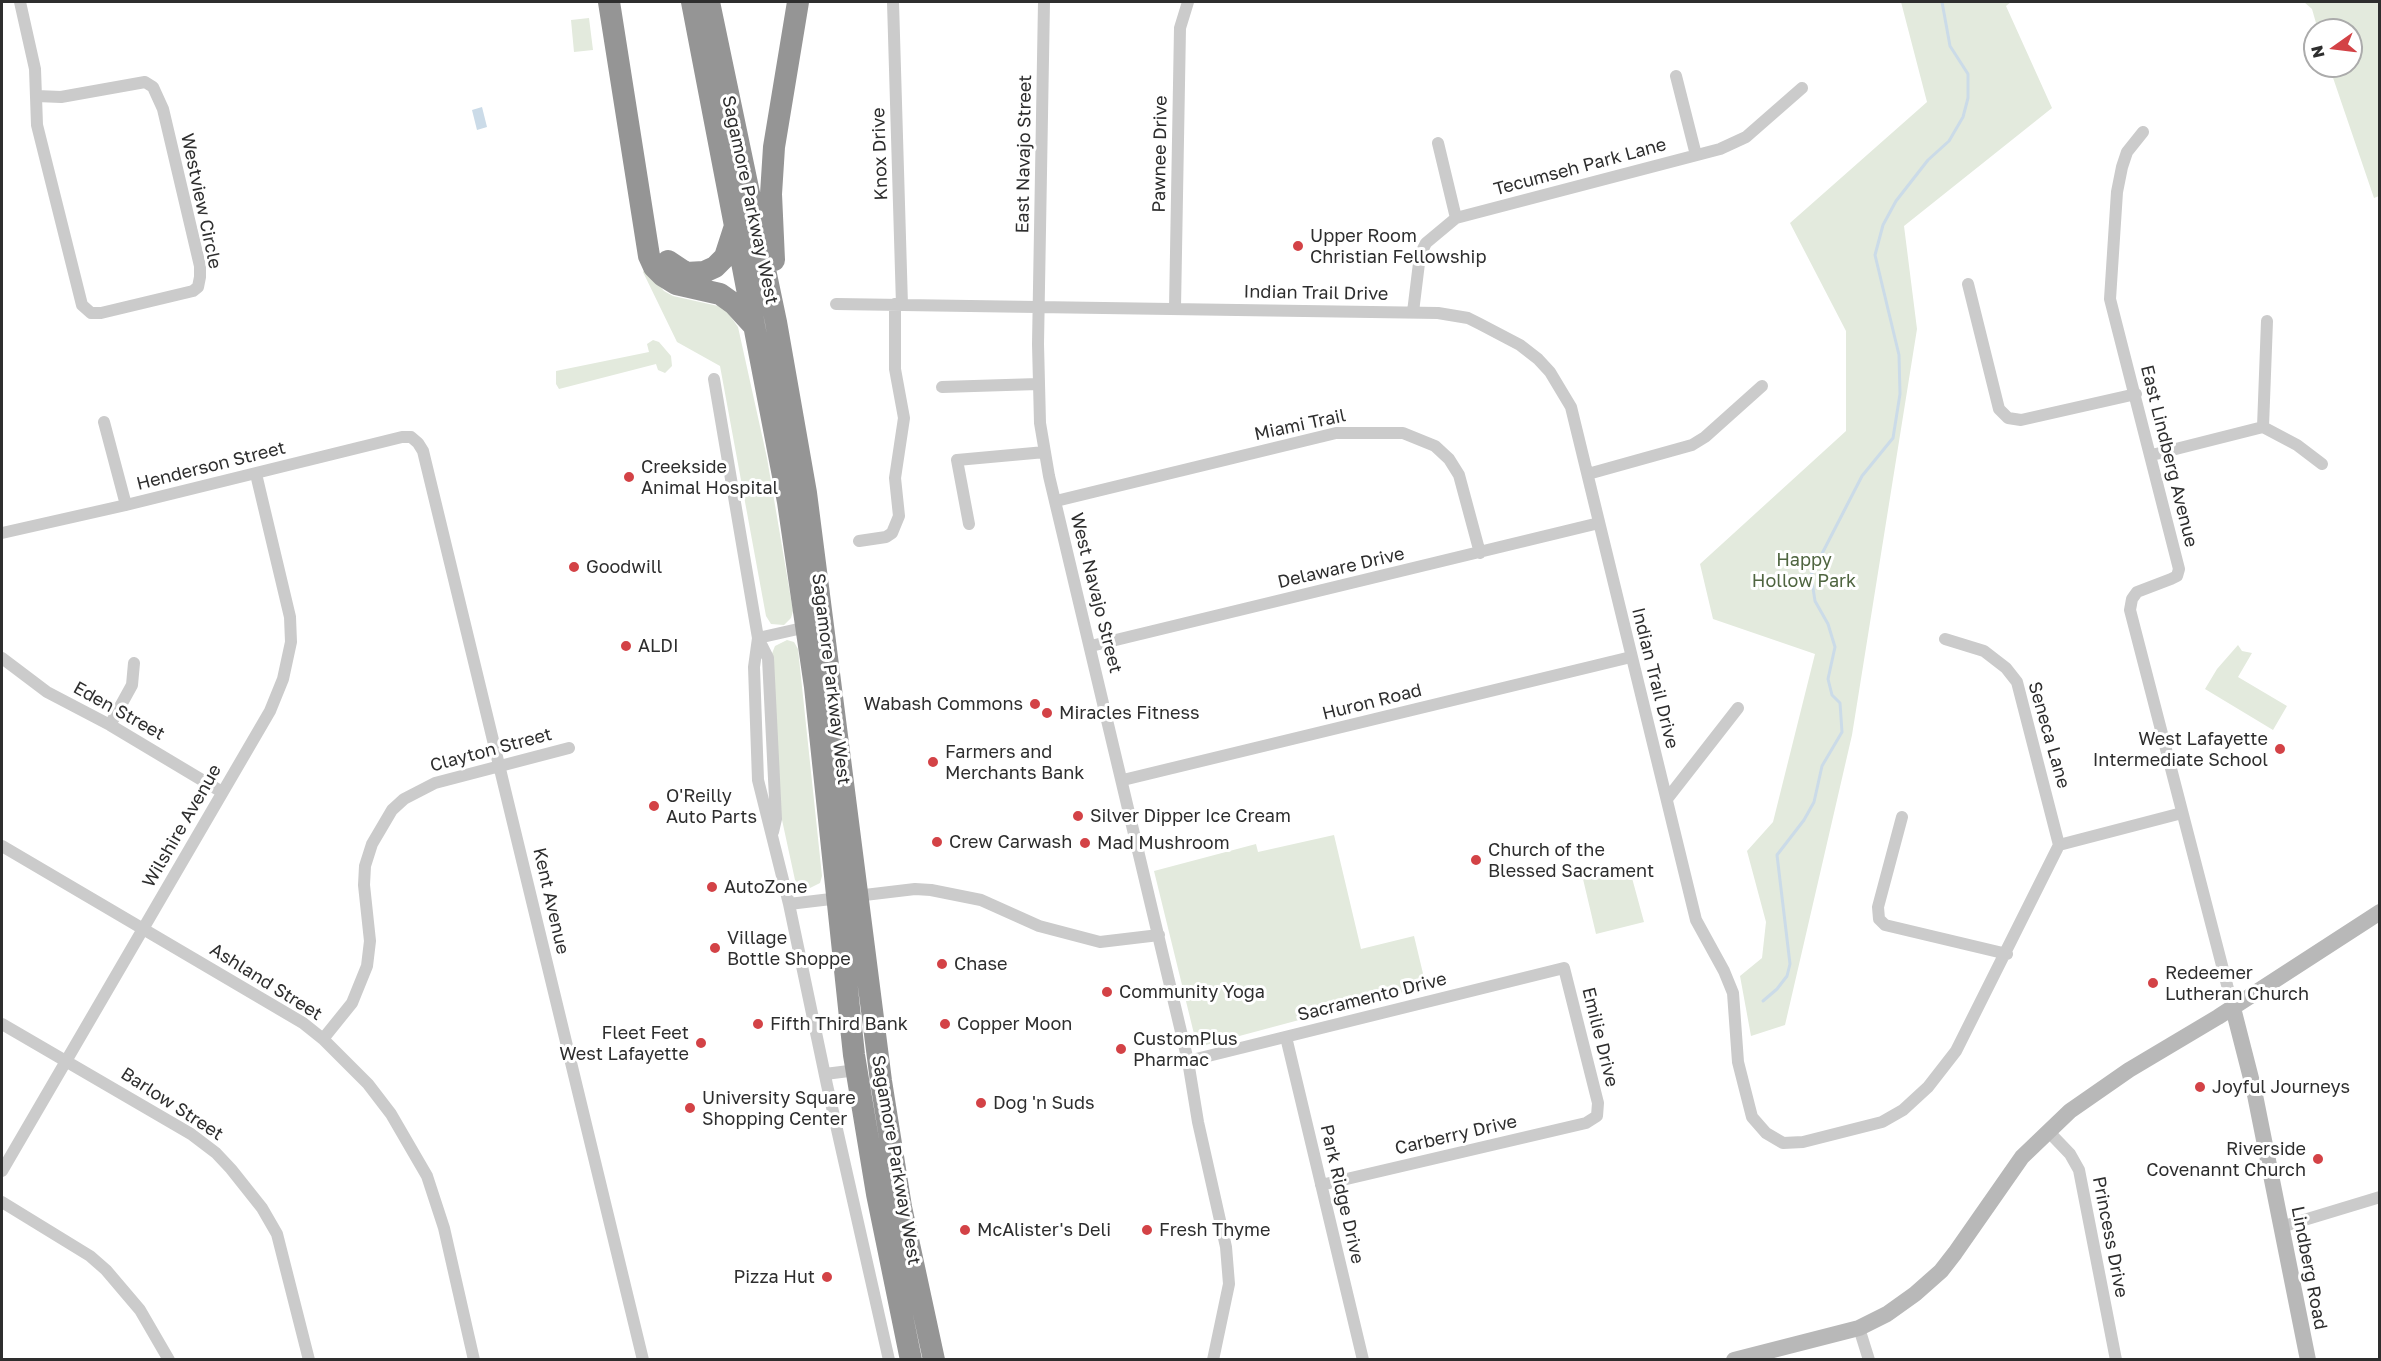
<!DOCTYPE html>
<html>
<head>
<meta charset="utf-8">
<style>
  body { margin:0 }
  #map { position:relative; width:2381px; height:1361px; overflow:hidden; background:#fff; font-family:"Golos Text",sans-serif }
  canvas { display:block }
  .frame { position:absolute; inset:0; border:3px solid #2e2e2e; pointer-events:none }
  .north { position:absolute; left:2303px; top:18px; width:60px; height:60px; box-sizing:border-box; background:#fff; border:2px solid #ababab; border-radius:50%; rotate:256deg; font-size:16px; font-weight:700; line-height:24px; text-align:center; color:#2e2e2e }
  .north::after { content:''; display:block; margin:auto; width:21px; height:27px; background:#d34246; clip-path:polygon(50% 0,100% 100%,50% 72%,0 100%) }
</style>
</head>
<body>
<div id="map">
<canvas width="2381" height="1361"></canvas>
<div class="frame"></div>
<div class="north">N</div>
</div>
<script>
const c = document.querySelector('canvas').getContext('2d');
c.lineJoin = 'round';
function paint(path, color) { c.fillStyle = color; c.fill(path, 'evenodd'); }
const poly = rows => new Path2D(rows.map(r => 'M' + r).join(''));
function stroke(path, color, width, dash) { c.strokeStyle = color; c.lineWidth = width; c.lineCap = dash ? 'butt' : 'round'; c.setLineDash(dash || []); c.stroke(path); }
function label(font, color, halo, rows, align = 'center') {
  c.font = font + ' "Golos Text",sans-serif'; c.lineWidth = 6; c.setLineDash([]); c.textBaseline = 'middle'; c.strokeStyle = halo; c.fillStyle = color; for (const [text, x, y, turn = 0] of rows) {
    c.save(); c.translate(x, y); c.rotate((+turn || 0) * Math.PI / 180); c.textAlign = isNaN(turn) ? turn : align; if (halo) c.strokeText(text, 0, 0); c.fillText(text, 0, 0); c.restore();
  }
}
paint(poly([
  [1901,2,2011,2,2006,6,2052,108,1904,226,1917,329,1852,735,1785,1025,1751,1036,1740,976,1762,958,1766,922,1747,851,1773,822,1815,654,1713,619,1700,564,1846,431,1846,331,1790,223,1927,102],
  [2304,2,2379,2,2379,196,2374,198,2329,66,2351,66,2351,30,2318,30,2312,9],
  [589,18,593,50,574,52,571,20],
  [645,269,664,291,673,296,718,306,726,310,738,327,767,458,793,611,791,618,784,625,771,624,766,616,720,366,677,342,643,272],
  [653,340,659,342,671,356,672,366,665,373,658,370,656,364,559,389,556,384,556,371,649,352,647,344],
  [787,640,794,642,798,649,822,876,820,883,810,888,801,887,795,880,779,806,771,656,775,646],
  [2238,645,2242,651,2252,653,2238,677,2287,706,2273,730,2205,689,2217,669],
  [1334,835,1361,949,1414,936,1426,986,1202,1046,1196,1042,1154,871,1256,844,1258,852],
  [1629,867,1644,922,1596,934,1583,879]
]), '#e3eadd');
paint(poly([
  [482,107,487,127,477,130,472,110]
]), '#cbdbe8');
stroke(poly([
  [1763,1001,1777,989,1787,976,1790,964,1777,855,1804,820,1814,802,1822,766,1842,732,1840,703,1832,695,1828,679,1835,647,1828,624,1815,601,1811,575,1862,476,1893,438,1900,394,1899,355,1875,255,1883,225,1896,201,1928,160,1949,141,1963,117,1968,98,1968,74,1950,46,1942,2]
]), '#cbdbe8', 3);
stroke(poly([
  [20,2,35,69,37,125,82,305,91,313,101,313,193,291,198,287,200,277,200,266,163,109,153,87,145,82,61,97,37,96],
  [893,2,902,305],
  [1044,2,1038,344,1040,423,1049,476,1188,1061,1198,1122,1226,1247,1229,1284,1213,1360],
  [1676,76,1696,155],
  [2143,132,2127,152,2122,167,2117,192,2110,299,2179,569,2177,576,2171,579,2137,592,2132,599,2130,610,2233,1008],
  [1438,143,1456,218],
  [1968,284,1999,409,2008,418,2021,420,2136,394],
  [836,304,1438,313,1468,318,1480,324,1520,345,1538,359,1550,372,1571,407,1696,920,1724,971,1733,993,1738,1062,1752,1117,1766,1133,1783,1143,1803,1142,1882,1122,1903,1110,1928,1087,1956,1051,2059,845,2182,813],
  [1175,308,1180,28,1188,2],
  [1413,312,1420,255,1426,243,1456,218,1720,149,1746,137,1802,88],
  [714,379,758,638,768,658,776,819,773,832],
  [942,387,1038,384],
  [104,422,126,505],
  [2263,427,2267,321],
  [2152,455,2263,427,2297,445,2322,464],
  [1588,474,1692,445,1705,437,1762,386],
  [1056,501,1336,433,1403,433,1435,446,1449,459,1459,475,1480,553],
  [969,524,957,460,1045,452],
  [2,533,126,505,402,437,411,437,418,443,423,451,643,1360],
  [859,541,886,537,892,533,899,516,895,478,904,418,895,369,895,304],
  [758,638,754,667,758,780,789,904,827,1085,889,1360],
  [758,638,807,627],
  [1945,639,1984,651,2006,668,2017,682,2059,845],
  [1091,646,1599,523],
  [2,658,47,692,110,725,222,792],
  [110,725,132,685,134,663],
  [1123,780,1631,657],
  [1667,799,1738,708],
  [1902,817,1878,907,1879,919,1885,925,2007,954],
  [2,846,303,1023,323,1039,368,1084,391,1114,427,1176,444,1228,474,1360],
  [789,904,915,889,931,890,981,900,1039,926,1100,942,1159,935],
  [2,1024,191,1134,216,1153,231,1169,262,1208,277,1234,309,1360],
  [1286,1037,1363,1360],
  [323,1039,352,1003,367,966,370,941,364,885,365,866,372,844,392,810,404,799,435,783,569,748],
  [1188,1061,1564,968,1598,1103,1597,1116,1586,1123,1321,1185],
  [825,1074,857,1070],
  [2048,1131,2070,1154,2079,1170,2116,1360],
  [2,1171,270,711,283,679,291,642,290,617,256,474],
  [2,1202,90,1256,106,1270,140,1310,169,1360],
  [2281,1227,2380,1197],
  [1859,1328,1869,1360]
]), '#cbcbcb', 12);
stroke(poly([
  [2233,1008,2254,1090,2308,1360],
  [1734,1360,1859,1328,1887,1314,1915,1294,1941,1271,1955,1253,2022,1157,2070,1111,2129,1070,2218,1017,2380,912]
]), '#b8b8b8', 16);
stroke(poly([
  [609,2,649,256,654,267,663,276,676,284,720,294,734,304,754,326],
  [692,2,788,502,815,687,854,1055,877,1194,911,1360],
  [709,2,776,322,806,493,881,1081,901,1207,934,1360],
  [774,260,771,194,774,147,798,2],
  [668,261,686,273,704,272,715,267,725,257,735,226]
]), '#959595', 22);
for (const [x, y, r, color] of [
  [1298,246,6,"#d34246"],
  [629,477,6,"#d34246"],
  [574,567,6,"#d34246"],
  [626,646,6,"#d34246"],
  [1035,704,6,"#d34246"],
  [1047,713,6,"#d34246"],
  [2280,749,6,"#d34246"],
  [933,762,6,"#d34246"],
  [654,806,6,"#d34246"],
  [1078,816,6,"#d34246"],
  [937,842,6,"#d34246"],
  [1085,843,6,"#d34246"],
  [1476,860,6,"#d34246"],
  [712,887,6,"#d34246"],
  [715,948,6,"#d34246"],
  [942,964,6,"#d34246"],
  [2153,983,6,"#d34246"],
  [1107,992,6,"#d34246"],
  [758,1024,6,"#d34246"],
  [945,1024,6,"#d34246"],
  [701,1043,6,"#d34246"],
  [1121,1049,6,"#d34246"],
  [2200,1087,6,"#d34246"],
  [981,1103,6,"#d34246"],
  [690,1108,6,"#d34246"],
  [2318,1159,6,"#d34246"],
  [965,1230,6,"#d34246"],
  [1147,1230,6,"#d34246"],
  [827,1277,6,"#d34246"]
]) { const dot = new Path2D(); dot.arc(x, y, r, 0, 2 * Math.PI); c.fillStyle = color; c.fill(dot); stroke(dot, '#fff', 2); }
label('18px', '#2e2e2e', '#fff', [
  ["Knox Drive",880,154,-92],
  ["East Navajo Street",1024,154,-89],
  ["Pawnee Drive",1160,154,-89],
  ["Tecumseh Park Lane",1580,167,-15],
  ["Sagamore Parkway West",750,200,78],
  ["Westview Circle",201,201,78],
  ["Indian Trail Drive",1316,293,1],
  ["Miami Trail",1300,425,-12],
  ["East Lindberg Avenue",2169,456,76],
  ["Henderson Street",211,466,-14],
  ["Delaware Drive",1341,568,-13],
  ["West Navajo Street",1096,593,76],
  ["Indian Trail Drive",1655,678,76],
  ["Sagamore Parkway West",831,679,83],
  ["Huron Road",1372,702,-14],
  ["Eden Street",119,711,29],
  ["Seneca Lane",2049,735,74],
  ["Clayton Street",491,750,-15],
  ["Wilshire Avenue",182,826,-60],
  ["Kent Avenue",551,901,77],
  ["Ashland Street",266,982,32],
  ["Sacramento Drive",1372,997,-14],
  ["Emilie Drive",1600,1037,76],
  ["Barlow Street",172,1104,33],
  ["Carberry Drive",1456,1135,-13],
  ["Sagamore Parkway West",896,1160,80],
  ["Park Ridge Drive",1342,1194,77],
  ["Princess Drive",2110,1237,79],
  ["Lindberg Road",2309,1268,79]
]);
label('18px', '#2e2e2e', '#fff', [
  ["Upper Room",1310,236],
  ["Christian Fellowship",1310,257],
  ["Creekside",641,467],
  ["Animal Hospital",641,488],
  ["Goodwill",586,567],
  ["ALDI",638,646],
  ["Wabash Commons",1023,704,"right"],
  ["Miracles Fitness",1059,713],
  ["West Lafayette",2268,739,"right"],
  ["Intermediate School",2268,760,"right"],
  ["Farmers and",945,752],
  ["Merchants Bank",945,773],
  ["O'Reilly",666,796],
  ["Auto Parts",666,817],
  ["Silver Dipper Ice Cream",1090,816],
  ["Crew Carwash",949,842],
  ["Mad Mushroom",1097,843],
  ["Church of the",1488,850],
  ["Blessed Sacrament",1488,871],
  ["AutoZone",724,887],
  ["Village",727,938],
  ["Bottle Shoppe",727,959],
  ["Chase",954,964],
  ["Redeemer",2165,973],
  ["Lutheran Church",2165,994],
  ["Community Yoga",1119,992],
  ["Fifth Third Bank",770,1024],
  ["Copper Moon",957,1024],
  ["Fleet Feet",689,1033,"right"],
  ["West Lafayette",689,1054,"right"],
  ["CustomPlus",1133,1039],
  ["Pharmac",1133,1060],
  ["Joyful Journeys",2212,1087],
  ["University Square",702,1098],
  ["Shopping Center",702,1119],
  ["Dog 'n Suds",993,1103],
  ["Riverside",2306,1149,"right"],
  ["Covenannt Church",2306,1170,"right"],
  ["McAlister's Deli",977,1230],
  ["Fresh Thyme",1159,1230],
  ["Pizza Hut",815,1277,"right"]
], 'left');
label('18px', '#4f6540', '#fff', [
  ["Happy",1804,560],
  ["Hollow Park",1804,581]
]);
</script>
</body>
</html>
